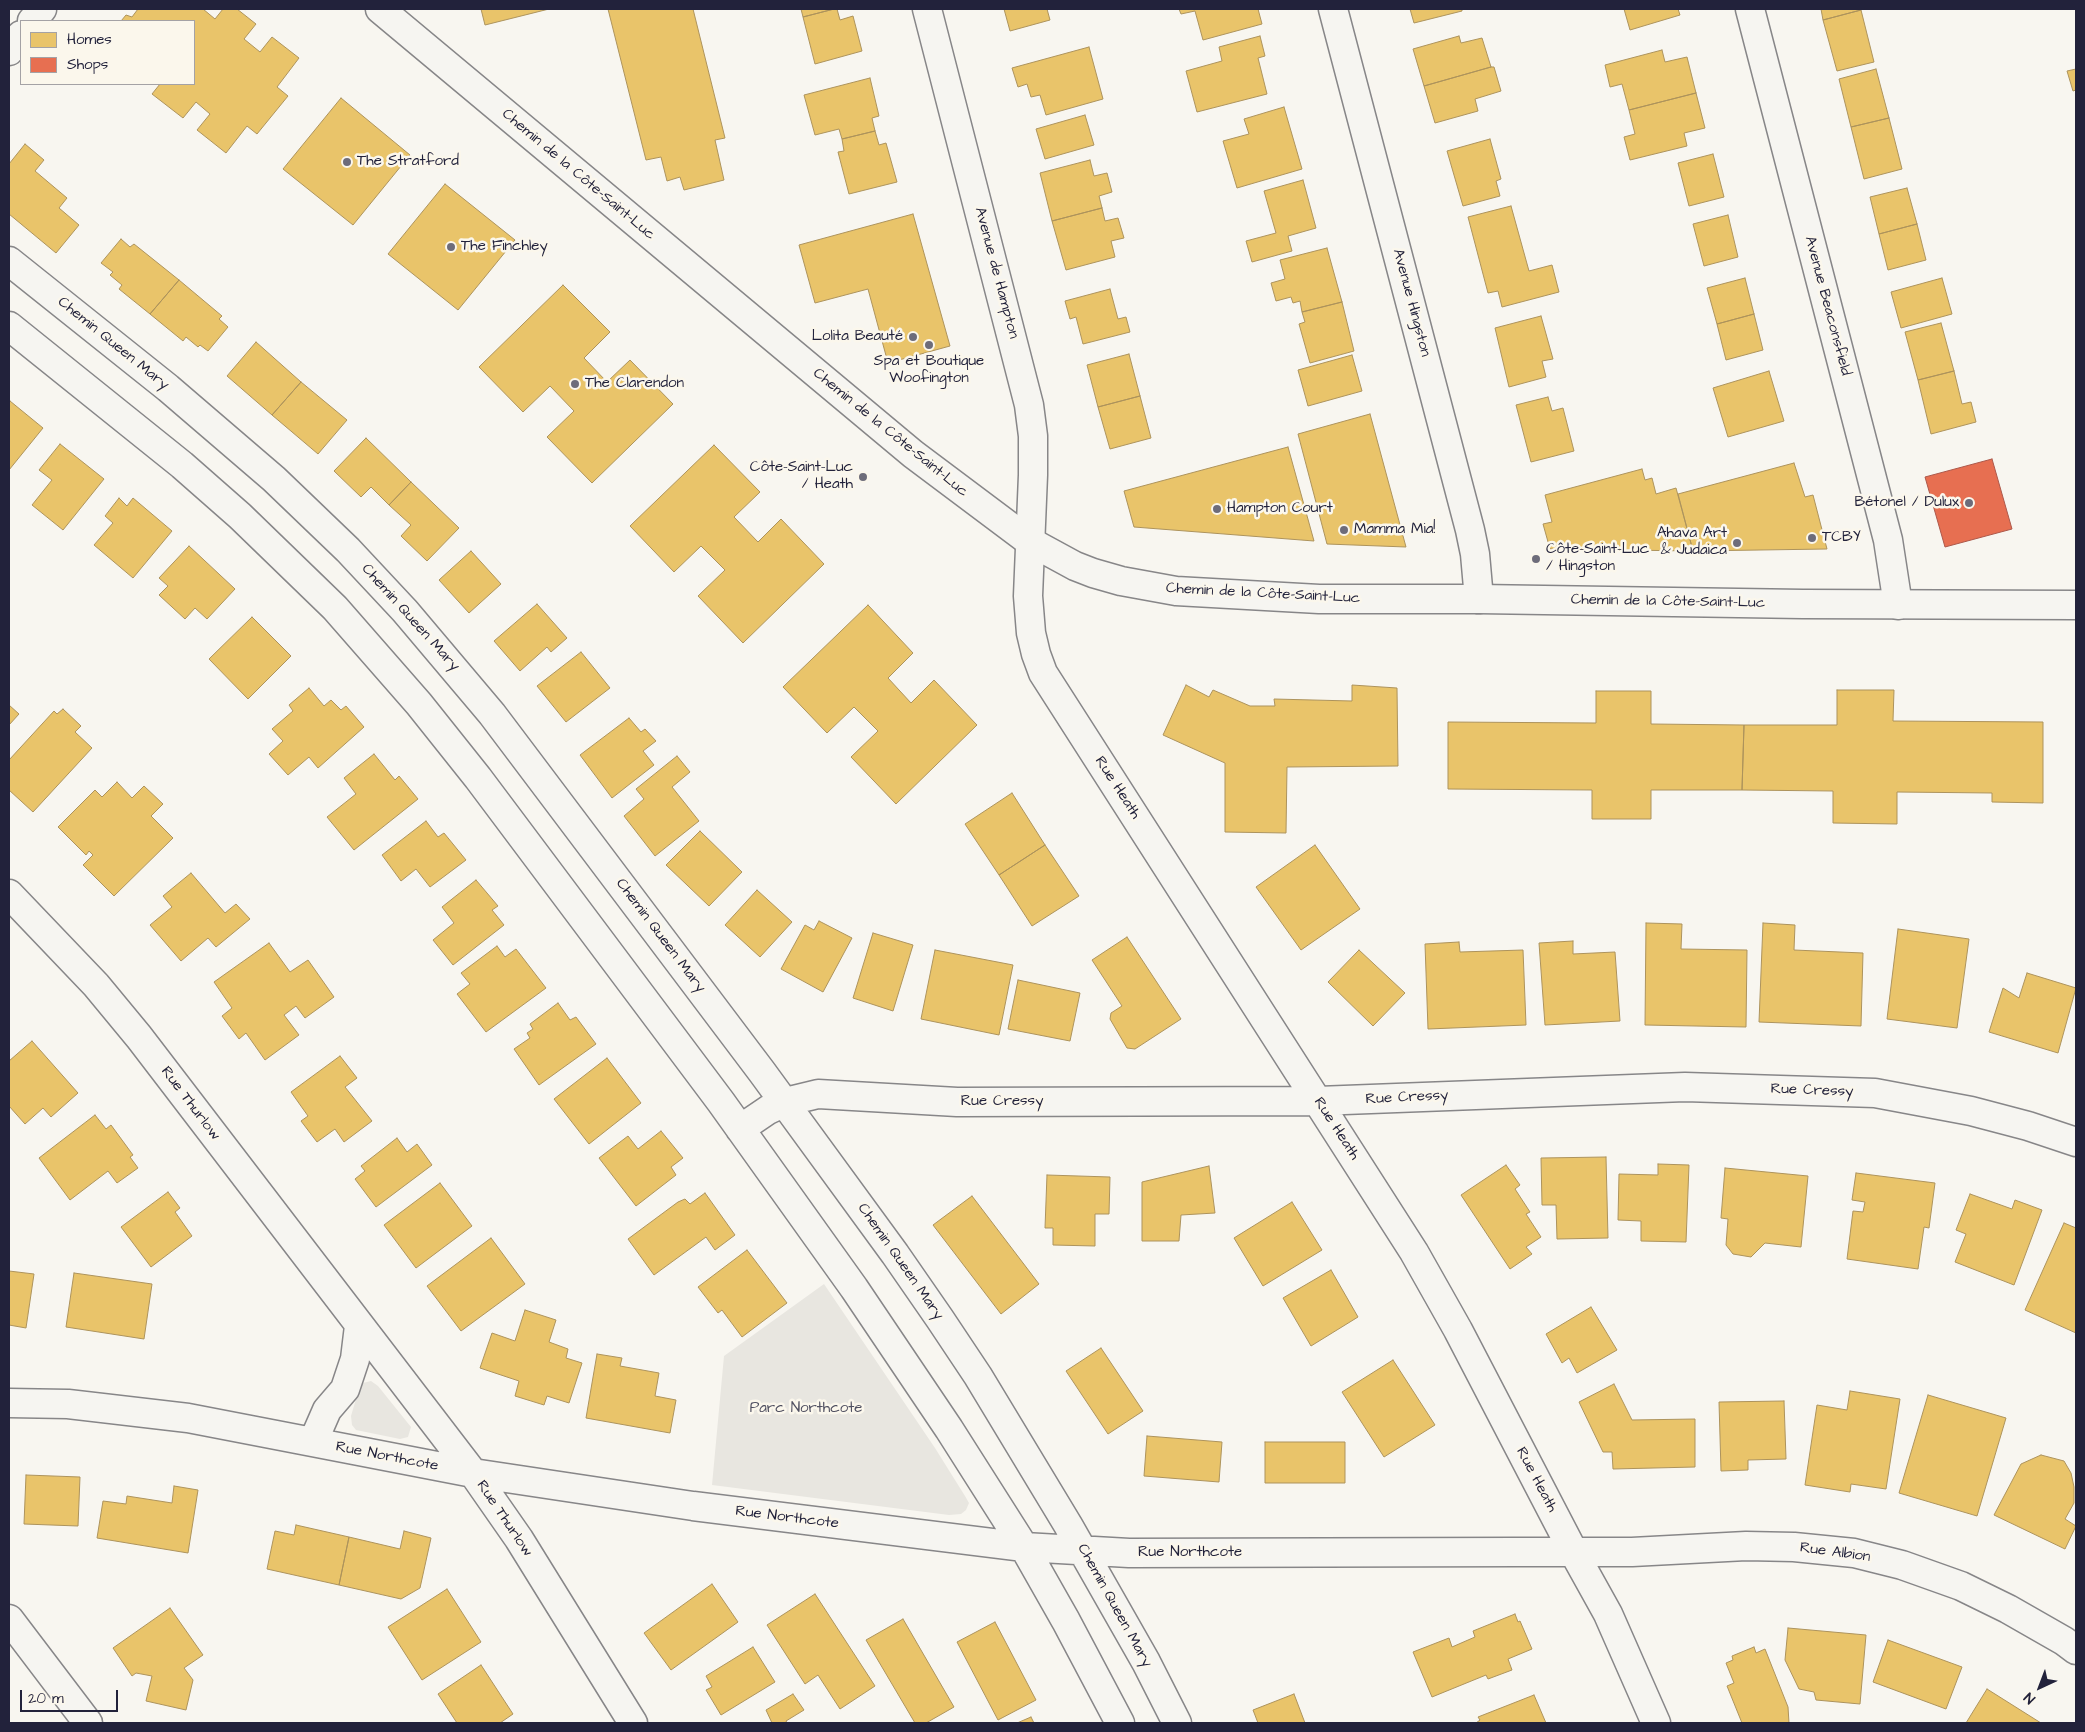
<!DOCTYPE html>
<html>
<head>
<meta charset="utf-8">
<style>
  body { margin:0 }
  #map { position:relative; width:2085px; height:1732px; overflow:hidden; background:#f8f6f0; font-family:"Architects Daughter",sans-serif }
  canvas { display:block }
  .frame { position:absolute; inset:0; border:10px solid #22223b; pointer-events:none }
  .legend { position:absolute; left:20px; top:20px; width:175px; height:65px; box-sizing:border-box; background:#fbf7ec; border:1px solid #a4a2a5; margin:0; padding:6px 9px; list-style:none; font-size:15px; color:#22223b }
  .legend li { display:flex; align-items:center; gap:10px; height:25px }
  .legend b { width:25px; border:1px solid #a4a2a5 }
  .north { position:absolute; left:2015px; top:1662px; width:50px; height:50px; -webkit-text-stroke:4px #fbf7ec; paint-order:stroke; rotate:223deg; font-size:14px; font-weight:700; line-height:20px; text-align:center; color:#22223b }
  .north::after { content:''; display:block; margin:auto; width:18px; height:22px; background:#22223b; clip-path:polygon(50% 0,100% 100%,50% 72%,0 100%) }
  .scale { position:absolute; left:20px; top:1690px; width:98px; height:22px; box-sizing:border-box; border:2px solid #22223b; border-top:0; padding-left:6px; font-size:15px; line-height:18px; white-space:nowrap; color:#22223b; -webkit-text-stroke:4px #fbf7ec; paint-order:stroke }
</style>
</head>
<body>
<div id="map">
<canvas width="2085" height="1732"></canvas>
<div class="frame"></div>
<ul class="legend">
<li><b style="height:14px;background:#e9c46a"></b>Homes</li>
<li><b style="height:14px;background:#e76f51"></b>Shops</li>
</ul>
<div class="north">N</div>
<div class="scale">20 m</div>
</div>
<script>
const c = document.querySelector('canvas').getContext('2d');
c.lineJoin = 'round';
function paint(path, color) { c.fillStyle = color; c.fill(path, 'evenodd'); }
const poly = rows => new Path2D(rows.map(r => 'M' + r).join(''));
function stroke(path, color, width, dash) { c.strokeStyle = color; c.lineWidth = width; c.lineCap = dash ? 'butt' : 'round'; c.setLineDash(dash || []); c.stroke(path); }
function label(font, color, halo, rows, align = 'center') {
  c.font = font + ' "Architects Daughter",sans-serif'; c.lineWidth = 5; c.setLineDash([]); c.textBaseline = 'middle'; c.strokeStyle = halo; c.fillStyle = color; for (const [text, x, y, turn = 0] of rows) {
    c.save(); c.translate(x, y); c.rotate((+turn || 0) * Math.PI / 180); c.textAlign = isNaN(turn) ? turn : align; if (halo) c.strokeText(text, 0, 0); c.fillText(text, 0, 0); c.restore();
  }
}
paint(poly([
  [824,1284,935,1448,965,1496,969,1503,966,1510,961,1514,949,1515,712,1485,724,1356],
  [371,1381,378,1386,411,1427,408,1437,400,1439,356,1430,352,1425,351,1416,359,1389,363,1383]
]), '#e8e6e0');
const homes = poly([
  [138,9,203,9,215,19,223,9,237,9,256,24,244,39,260,52,272,37,299,58,277,87,288,96,257,134,247,126,226,153,197,130,210,114,196,102,183,118,152,94,160,84,194,84,194,21,121,21,126,15,132,17,138,9],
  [481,9,549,9,485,25,481,9],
  [608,9,693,9,725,138,715,140,724,180,684,190,680,177,667,181,661,157,646,160,608,9],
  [801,9,834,9,803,17,801,9],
  [834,9,837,9,840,20,853,16,862,51,815,64,803,17,834,9],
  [1004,9,1047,9,1050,20,1010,31,1004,9],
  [1179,9,1258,9,1262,24,1203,40,1195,11,1181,14,1179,9],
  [1410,9,1462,9,1462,11,1414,23,1410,9],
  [1624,9,1678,9,1680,15,1630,30,1624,9],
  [1821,9,1860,9,1861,10,1823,20,1821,9],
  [1861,10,1874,62,1837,71,1823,20,1861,10],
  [1260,36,1265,56,1258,58,1267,94,1197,112,1186,71,1222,61,1219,47,1260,36],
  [1459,36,1461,43,1482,38,1491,67,1424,86,1413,49,1459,36],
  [1089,47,1103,99,1046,115,1040,95,1031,97,1027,84,1018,87,1012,68,1089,47],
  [1662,50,1665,62,1687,57,1696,93,1629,110,1622,84,1610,87,1605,65,1662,50],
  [1491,67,1494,67,1501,91,1475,99,1478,111,1435,123,1424,86,1491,67],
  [1876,69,1889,118,1851,127,1839,79,1876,69],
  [2076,69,2076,90,2073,91,2067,71,2076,69],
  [870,78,879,116,872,118,875,131,842,139,839,129,815,135,804,95,870,78],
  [1696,93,1705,128,1684,133,1687,146,1630,160,1624,137,1635,134,1629,110,1696,93],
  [341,98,410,155,353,225,283,169,341,98],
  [1284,107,1302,169,1237,188,1223,141,1249,134,1244,119,1284,107],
  [1085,115,1094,145,1045,159,1036,129,1085,115],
  [1889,118,1902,169,1864,179,1851,127,1889,118],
  [875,131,879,145,886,143,897,182,849,194,838,152,844,151,842,139,875,131],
  [1490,139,1501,179,1496,181,1500,196,1463,206,1447,151,1490,139],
  [25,144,44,160,35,171,67,198,59,208,79,225,56,253,9,214,9,164,25,144],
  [1713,154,1724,197,1689,206,1678,163,1713,154],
  [1090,160,1094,176,1107,173,1112,192,1099,196,1102,208,1052,221,1040,173,1090,160],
  [1303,180,1316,228,1288,236,1292,251,1252,262,1246,241,1276,233,1264,191,1303,180],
  [445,184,515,240,458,310,388,254,445,184],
  [1907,188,1917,224,1879,234,1870,197,1907,188],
  [1511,206,1529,271,1552,265,1559,292,1502,307,1498,291,1488,293,1468,217,1511,206],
  [1102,208,1105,221,1118,218,1124,238,1111,241,1115,257,1066,270,1052,221,1102,208],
  [913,214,950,346,888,363,868,289,815,303,799,245,913,214],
  [1728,215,1738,257,1704,266,1693,224,1728,215],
  [1917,224,1926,260,1888,270,1879,234,1917,224],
  [121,239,130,247,134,244,179,280,150,314,119,289,122,285,110,275,113,272,101,263,121,239],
  [1327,248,1342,302,1302,312,1300,301,1293,303,1291,297,1276,301,1271,283,1285,279,1280,260,1327,248],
  [1745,278,1754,314,1717,324,1707,288,1745,278],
  [1942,278,1952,314,1901,328,1891,292,1942,278],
  [179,280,222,316,219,319,228,327,208,351,200,345,198,347,186,337,183,341,150,314,179,280],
  [563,285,610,332,584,358,607,382,630,360,673,404,592,483,547,437,574,411,550,386,523,412,479,367,563,285],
  [1110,289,1118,319,1126,317,1130,332,1083,344,1076,317,1070,319,1065,301,1110,289],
  [1342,302,1354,351,1310,363,1299,324,1305,322,1302,312,1342,302],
  [1754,314,1763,350,1726,360,1717,324,1754,314],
  [1541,316,1553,359,1542,361,1546,377,1509,387,1495,328,1541,316],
  [1941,323,1954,371,1918,380,1905,332,1941,323],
  [256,342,301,382,272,415,227,376,256,342],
  [1129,354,1140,396,1098,407,1087,365,1129,354],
  [1352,355,1362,391,1308,406,1298,370,1352,355],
  [1769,371,1784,421,1728,437,1713,388,1769,371],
  [1954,371,1962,404,1971,402,1976,422,1931,434,1918,380,1954,371],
  [301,382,347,420,318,454,272,415,301,382],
  [1140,396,1151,438,1110,449,1098,407,1140,396],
  [1548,397,1552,411,1563,408,1574,451,1531,462,1516,405,1548,397],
  [10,401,43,428,9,470,9,403,10,401],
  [1370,414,1406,547,1327,544,1298,434,1370,414],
  [366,438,411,482,389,505,371,487,361,497,334,471,366,438],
  [60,444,104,479,63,530,32,505,52,480,39,470,60,444],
  [714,445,760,492,734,517,758,542,781,519,824,564,743,643,698,596,725,570,701,546,674,572,630,526,714,445],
  [1288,447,1314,541,1134,527,1124,491,1288,447],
  [1794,463,1805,497,1813,495,1827,549,1693,551,1678,494,1794,463],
  [1642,469,1645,480,1652,478,1656,494,1676,488,1693,551,1550,549,1543,524,1552,522,1545,495,1642,469],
  [411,482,459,528,427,561,401,536,411,525,389,505,411,482],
  [119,498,127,506,133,498,172,531,133,578,94,545,113,523,105,516,119,498],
  [189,546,235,589,207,619,195,608,185,619,159,595,168,586,159,578,189,546],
  [471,551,501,584,469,613,439,580,471,551],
  [537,604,567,638,551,652,547,647,520,671,494,641,537,604],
  [868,605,913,653,888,678,911,703,934,680,977,725,896,804,851,757,878,731,854,707,827,733,783,687,868,605],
  [252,617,291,656,248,699,209,659,252,617],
  [581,652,610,688,566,722,537,686,581,652],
  [1186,685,1209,697,1213,690,1250,706,1275,706,1274,699,1352,701,1352,685,1397,688,1398,766,1287,767,1286,833,1225,832,1225,763,1163,735,1186,685],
  [309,688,324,706,331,700,341,710,346,706,364,727,318,768,309,757,288,775,269,754,283,741,272,729,293,711,289,705,309,688],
  [1837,690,1894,690,1893,721,2043,722,2043,803,1992,802,1992,793,1897,792,1897,824,1833,823,1833,791,1742,790,1744,725,1837,725,1837,690],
  [1596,691,1651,691,1651,724,1744,725,1742,790,1651,790,1651,819,1592,819,1592,790,1448,789,1448,722,1596,723,1596,691],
  [9,705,19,714,9,725,9,705],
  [63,709,81,726,75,732,92,748,33,812,9,790,9,760,54,711,57,714,63,709],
  [629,718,641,732,645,729,656,741,643,751,654,765,612,798,580,755,629,718],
  [374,754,395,780,399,776,418,799,354,850,327,817,356,794,344,778,374,754],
  [677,756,690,772,672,787,699,821,655,856,624,816,644,799,636,789,677,756],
  [117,782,132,798,144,786,163,804,151,816,173,838,114,896,83,865,93,855,89,851,86,855,58,827,95,790,102,797,117,782],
  [1012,793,1045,845,999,875,965,824,1012,793],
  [426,821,438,837,444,833,466,860,430,887,416,869,401,881,382,855,426,821],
  [700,831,742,872,709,906,666,865,700,831],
  [1045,845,1079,896,1032,926,999,875,1045,845],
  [1315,845,1360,909,1301,950,1256,887,1315,845],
  [191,873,225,913,236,904,250,919,216,947,208,938,181,961,150,925,172,907,163,896,191,873],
  [476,880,498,906,492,910,504,925,453,965,433,940,454,923,442,907,476,880],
  [757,890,792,922,760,957,725,925,757,890],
  [819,921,852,938,823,992,781,969,805,925,814,930,819,921],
  [1646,923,1682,924,1681,949,1747,950,1746,1027,1645,1025,1646,923],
  [1763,923,1795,925,1794,950,1863,953,1861,1026,1759,1022,1763,923],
  [1898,929,1969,939,1957,1028,1887,1019,1898,929],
  [873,933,913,945,893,1011,853,998,873,933],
  [1127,937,1181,1019,1135,1049,1127,1048,1110,1019,1111,1013,1122,1006,1092,960,1127,937],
  [1573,941,1573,954,1615,952,1620,1021,1545,1025,1539,943,1573,941],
  [1459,942,1460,952,1523,950,1526,1025,1428,1029,1425,944,1459,942],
  [269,943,290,972,308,960,334,997,305,1018,296,1006,284,1015,299,1035,265,1060,246,1033,239,1039,222,1016,232,1008,214,982,269,943],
  [497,946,505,957,516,949,546,988,486,1032,457,994,470,984,461,973,497,946],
  [935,950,1013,965,999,1035,921,1019,935,950],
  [1359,950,1405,993,1373,1026,1328,982,1359,950],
  [2027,973,2076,988,2058,1053,1989,1032,2003,988,2019,998,2027,973],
  [1018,980,1080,993,1070,1041,1008,1029,1018,980],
  [558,1003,570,1020,576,1017,596,1044,539,1085,514,1049,530,1038,527,1033,533,1029,530,1024,558,1003],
  [32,1041,78,1093,51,1117,43,1108,25,1124,9,1106,9,1061,32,1041],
  [340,1056,357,1078,345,1087,372,1121,344,1142,335,1129,317,1142,301,1121,308,1116,291,1092,340,1056],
  [607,1058,641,1103,589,1144,554,1099,607,1058],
  [95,1115,106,1129,111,1125,133,1155,130,1157,138,1168,117,1183,108,1171,70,1200,39,1158,95,1115],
  [661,1131,683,1158,671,1167,676,1175,636,1206,599,1158,628,1136,638,1149,661,1131],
  [397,1138,407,1152,417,1144,432,1165,376,1207,355,1179,365,1171,361,1166,397,1138],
  [1606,1157,1608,1238,1557,1239,1556,1205,1542,1205,1541,1158,1606,1157],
  [1658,1164,1689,1165,1686,1242,1641,1241,1641,1221,1618,1220,1619,1174,1658,1175,1658,1164],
  [1506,1165,1520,1185,1515,1189,1530,1212,1526,1214,1541,1237,1526,1247,1532,1254,1510,1269,1461,1195,1506,1165],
  [1209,1166,1215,1213,1181,1215,1179,1241,1142,1241,1142,1182,1209,1166],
  [1725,1168,1808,1176,1801,1247,1765,1243,1751,1257,1733,1254,1726,1245,1728,1219,1721,1218,1725,1168],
  [1856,1173,1935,1183,1929,1228,1924,1227,1918,1269,1847,1259,1853,1211,1863,1212,1865,1202,1852,1200,1856,1173],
  [1047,1175,1110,1177,1109,1214,1095,1214,1095,1246,1053,1245,1053,1228,1045,1228,1047,1175],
  [440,1183,472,1226,416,1268,384,1225,440,1183],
  [168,1192,180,1208,175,1212,192,1236,151,1267,121,1227,168,1192],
  [705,1193,735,1235,715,1250,706,1237,654,1275,628,1239,678,1202,685,1199,690,1204,705,1193],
  [1970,1194,2012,1209,2015,1200,2042,1210,2014,1285,1955,1262,1966,1234,1956,1230,1970,1194],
  [972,1196,1039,1284,1001,1314,933,1225,972,1196],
  [1292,1202,1322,1250,1263,1286,1234,1238,1292,1202],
  [2064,1223,2076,1228,2076,1333,2025,1310,2064,1223],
  [491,1238,525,1284,461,1331,427,1286,491,1238],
  [747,1250,787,1303,742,1337,722,1310,718,1313,698,1287,747,1250],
  [1331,1270,1358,1317,1311,1346,1283,1298,1331,1270],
  [9,1271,34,1274,26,1328,9,1325,9,1271],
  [74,1273,152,1284,144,1339,66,1327,74,1273],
  [1591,1307,1617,1350,1577,1373,1569,1358,1562,1363,1546,1334,1591,1307],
  [525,1310,556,1320,549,1342,568,1349,566,1358,582,1363,569,1403,547,1396,544,1405,515,1396,519,1381,480,1368,492,1333,515,1341,525,1310],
  [1101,1348,1143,1411,1108,1434,1066,1371,1101,1348],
  [597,1354,622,1358,620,1366,659,1373,655,1396,676,1400,670,1433,586,1418,597,1354],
  [1393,1360,1435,1425,1384,1457,1342,1392,1393,1360],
  [1614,1384,1632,1420,1695,1419,1695,1467,1613,1469,1612,1452,1603,1452,1579,1402,1614,1384],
  [1850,1391,1900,1399,1886,1489,1851,1484,1850,1492,1805,1485,1817,1405,1847,1410,1850,1391],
  [1928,1395,2006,1418,1977,1516,1899,1493,1928,1395],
  [1784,1401,1786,1459,1748,1460,1748,1470,1721,1471,1719,1402,1784,1401],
  [1147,1436,1222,1442,1219,1482,1144,1476,1147,1436],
  [1265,1442,1345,1442,1345,1483,1265,1483,1265,1442],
  [2041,1455,2064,1461,2071,1473,2074,1487,2074,1503,2065,1519,2076,1526,2065,1549,1994,1515,2021,1464,2041,1455],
  [26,1475,80,1477,78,1526,24,1524,26,1475],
  [174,1486,198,1490,188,1553,97,1538,103,1501,126,1504,127,1496,172,1503,174,1486],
  [296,1525,349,1537,339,1585,267,1569,275,1531,294,1535,296,1525],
  [404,1531,431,1538,420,1588,401,1599,339,1585,349,1537,400,1549,404,1531],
  [712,1584,738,1622,671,1670,644,1633,712,1584],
  [447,1589,481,1642,422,1680,388,1627,447,1589],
  [815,1594,875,1686,840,1709,818,1675,805,1684,767,1625,815,1594],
  [170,1608,203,1655,184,1668,193,1680,186,1710,146,1701,152,1676,136,1673,132,1676,113,1648,170,1608],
  [1515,1614,1518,1622,1520,1621,1532,1649,1508,1659,1512,1670,1488,1679,1486,1675,1432,1697,1413,1652,1449,1638,1452,1647,1475,1637,1473,1631,1515,1614],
  [903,1619,954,1707,926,1723,915,1723,866,1640,903,1619],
  [995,1622,1036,1700,998,1720,957,1642,995,1622],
  [1788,1628,1866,1635,1860,1704,1816,1700,1814,1692,1799,1689,1785,1660,1788,1628],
  [1888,1640,1962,1667,1946,1709,1873,1682,1888,1640],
  [753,1647,775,1682,721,1715,706,1690,712,1687,706,1676,753,1647],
  [1754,1647,1756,1653,1765,1649,1788,1707,1789,1723,1742,1723,1727,1686,1734,1683,1726,1663,1733,1660,1732,1656,1754,1647],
  [481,1665,513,1714,500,1723,457,1723,438,1694,481,1665],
  [1987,1689,2041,1723,1966,1723,1987,1689],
  [793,1694,804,1710,786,1721,787,1723,772,1723,766,1710,793,1694],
  [1294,1694,1305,1723,1258,1723,1253,1710,1294,1694],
  [1534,1695,1546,1723,1476,1723,1480,1720,1478,1717,1534,1695],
  [1031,1717,1034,1723,1017,1723,1031,1717]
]);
paint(homes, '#e9c46a');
stroke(homes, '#ad935c', 1);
const shops = poly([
  [1992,459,2012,529,1945,547,1925,477,1992,459]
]);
paint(shops, '#e76f51');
stroke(shops, '#ac584a', 1);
const minor = poly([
  [927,9,1029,405,1033,436,1033,475,1028,596,1031,633,1036,654,1043,673,1414,1252,1458,1330,1573,1551,1608,1614,1656,1723],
  [1333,9,1470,530,1475,554,1479,599],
  [1750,9,1888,540,1898,605],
  [32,21,42,9],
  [9,51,21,35],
  [9,261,168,388,274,479,348,550,405,611,492,714,762,1072,895,1254,940,1319,978,1376,1068,1525,1146,1662,1177,1723],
  [9,326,182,465,240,516,335,608,419,704,478,778,721,1102,854,1288,949,1429,1024,1547,1066,1621,1120,1723],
  [9,894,96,985,139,1037,473,1473,519,1539,633,1723],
  [740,1129,768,1110,785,1102,818,1094,957,1102,1318,1101,1685,1087,1875,1093,1971,1111,2028,1126,2076,1142],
  [9,1403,68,1404,188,1418,473,1473,693,1506,1024,1547,1129,1553,1517,1552,1632,1552,1746,1546,1794,1547,1854,1553,1902,1565,1961,1586,2008,1609,2064,1641,2076,1650],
  [313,1442,327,1410,345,1389,355,1359,359,1326],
  [9,1619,88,1723]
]);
const major = poly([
  [380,9,913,454,1029,541,1075,566,1093,573,1121,581,1176,591,1319,599,1479,599,1803,604,2076,605]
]);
stroke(minor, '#878688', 31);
stroke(major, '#878688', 31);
stroke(minor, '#f6f5f1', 28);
stroke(major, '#f6f5f1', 28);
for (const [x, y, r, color] of [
  [347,162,5,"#6d6c7a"],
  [451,247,5,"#6d6c7a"],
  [913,337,5,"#6d6c7a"],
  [929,345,5,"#6d6c7a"],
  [575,384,5,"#6d6c7a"],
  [863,477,5,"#6d6c7a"],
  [1969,503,5,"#6d6c7a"],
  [1217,509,5,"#6d6c7a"],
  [1344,530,5,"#6d6c7a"],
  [1812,538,5,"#6d6c7a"],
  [1737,543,5,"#6d6c7a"],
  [1536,559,5,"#6d6c7a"]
]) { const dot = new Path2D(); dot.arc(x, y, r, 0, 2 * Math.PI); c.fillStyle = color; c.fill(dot); stroke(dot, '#fbf7ec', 2); }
label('15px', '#22223b', '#fbf7ec', [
  ["The Stratford",357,162],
  ["The Finchley",461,247],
  ["Lolita Beauté",903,337,"right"],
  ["Spa et Boutique",929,362,"center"],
  ["Woofington",929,379,"center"],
  ["The Clarendon",585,384],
  ["Côte-Saint-Luc",853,468,"right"],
  ["/ Heath",853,485,"right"],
  ["Bétonel / Dulux",1959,503,"right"],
  ["Hampton Court",1227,509],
  ["Mamma Mia!",1354,530],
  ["Ahava Art",1727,534,"right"],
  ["& Judaica",1727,551,"right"],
  ["TCBY",1822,538],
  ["Côte-Saint-Luc",1546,550],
  ["/ Hingston",1546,567]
], 'left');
label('15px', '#22223b', '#fbf7ec', [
  ["Chemin de la Côte-Saint-Luc",578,175,40],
  ["Avenue de Hampton",996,273,75],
  ["Avenue Hingston",1411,303,75],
  ["Avenue Beaconsfield",1827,306,75],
  ["Chemin Queen Mary",113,344,39],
  ["Chemin de la Côte-Saint-Luc",890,433,39],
  ["Chemin de la Côte-Saint-Luc",1263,594,3],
  ["Chemin de la Côte-Saint-Luc",1668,602,1],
  ["Chemin Queen Mary",410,618,48],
  ["Rue Heath",1117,788,57],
  ["Chemin Queen Mary",660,936,53],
  ["Rue Cressy",1812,1091,2],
  ["Rue Cressy",1407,1098,-3],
  ["Rue Cressy",1002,1102],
  ["Rue Thurlow",190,1104,53],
  ["Rue Heath",1336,1129,57],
  ["Chemin Queen Mary",900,1262,55],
  ["Rue Northcote",387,1457,11],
  ["Rue Heath",1536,1480,62],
  ["Rue Northcote",787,1518,7],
  ["Rue Thurlow",504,1519,56],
  ["Rue Northcote",1190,1553],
  ["Rue Albion",1835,1553,8],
  ["Chemin Queen Mary",1114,1606,61]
]);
label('15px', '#505061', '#fbf7ec', [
  ["Parc Northcote",806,1409]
]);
</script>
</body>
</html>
